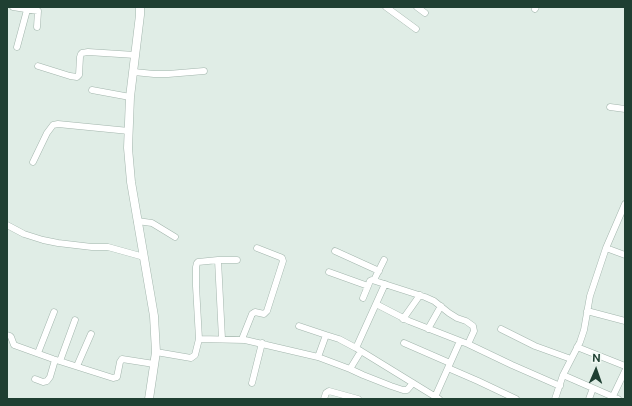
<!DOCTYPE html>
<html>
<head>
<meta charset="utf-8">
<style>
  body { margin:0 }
  #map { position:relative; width:632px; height:406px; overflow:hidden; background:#e0ede6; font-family:"Public Sans",sans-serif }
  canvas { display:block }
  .frame { position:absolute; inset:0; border:8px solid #1f3f32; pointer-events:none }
  .north { position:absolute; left:576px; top:350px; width:40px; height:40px; -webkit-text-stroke:3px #f1f9f4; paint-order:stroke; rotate:2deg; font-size:11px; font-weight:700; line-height:16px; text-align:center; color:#1f3f32 }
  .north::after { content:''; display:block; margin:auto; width:14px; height:18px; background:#1f3f32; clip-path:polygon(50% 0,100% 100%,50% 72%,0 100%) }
</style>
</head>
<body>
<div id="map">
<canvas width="632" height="406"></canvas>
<div class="frame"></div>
<div class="north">N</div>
</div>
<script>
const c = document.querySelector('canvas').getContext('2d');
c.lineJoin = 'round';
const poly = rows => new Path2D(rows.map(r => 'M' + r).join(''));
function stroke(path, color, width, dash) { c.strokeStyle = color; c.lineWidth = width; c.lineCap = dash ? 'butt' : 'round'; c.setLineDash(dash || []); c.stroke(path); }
const minor = poly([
  [13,7,38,11,37,27],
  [386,7,416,29],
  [417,7,425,13],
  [535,9,536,7],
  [17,47,27,10],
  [38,66,70,76,77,77,79,75,80,57,81,54,82,53,88,52,135,55],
  [134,72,154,74,168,74,204,71],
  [92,90,130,97],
  [610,107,625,109],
  [33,162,47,133,53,125,58,124,129,131],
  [137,221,152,223,175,237],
  [7,225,24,234,43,240,58,243,92,247,108,247,144,257],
  [606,248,625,255],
  [335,251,379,271],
  [218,260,222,339],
  [329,272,368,286],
  [374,280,384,260],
  [363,298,370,281,372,280,425,297,434,301,449,313,457,318,466,321,473,326,474,331,468,344],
  [376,304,409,321,468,344,512,365,560,386],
  [587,311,625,321],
  [403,319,420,295],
  [299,326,326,335,318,357],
  [428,329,441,306],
  [501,329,535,346,571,359],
  [7,335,10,336,11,337,14,345,53,359,113,378,117,377,120,362,122,359,154,364],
  [326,335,339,339,356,348,439,399],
  [199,339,196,286,196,267,197,263,198,262,218,260,237,260],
  [242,339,252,314,255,312,264,314,267,311,283,261,282,258,280,257,257,248],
  [404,343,450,363],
  [577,347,625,366],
  [356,348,385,284],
  [156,352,191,358,195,355,199,339,245,340,318,357,350,369,363,375,391,386,403,390,407,390,413,383],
  [38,353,54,312],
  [60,361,75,320],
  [77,366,91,334],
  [448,368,478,381,516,399],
  [350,369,361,351],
  [563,375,618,399],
  [35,379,43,382,47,381,50,377,55,360],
  [252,383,262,343],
  [613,396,625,371],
  [435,397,460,341],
  [324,399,326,393,329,391,358,399],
  [555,399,563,375,580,342,584,330,590,296,606,248,625,204],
  [589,399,593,388]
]);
const tertiary = poly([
  [140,7,140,15,130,97,128,148,131,182,154,316,156,352,149,399]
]);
stroke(minor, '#a2b5ac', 7);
stroke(tertiary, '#a2b5ac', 9);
stroke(minor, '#fff', 6);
stroke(tertiary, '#fff', 8);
</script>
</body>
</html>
